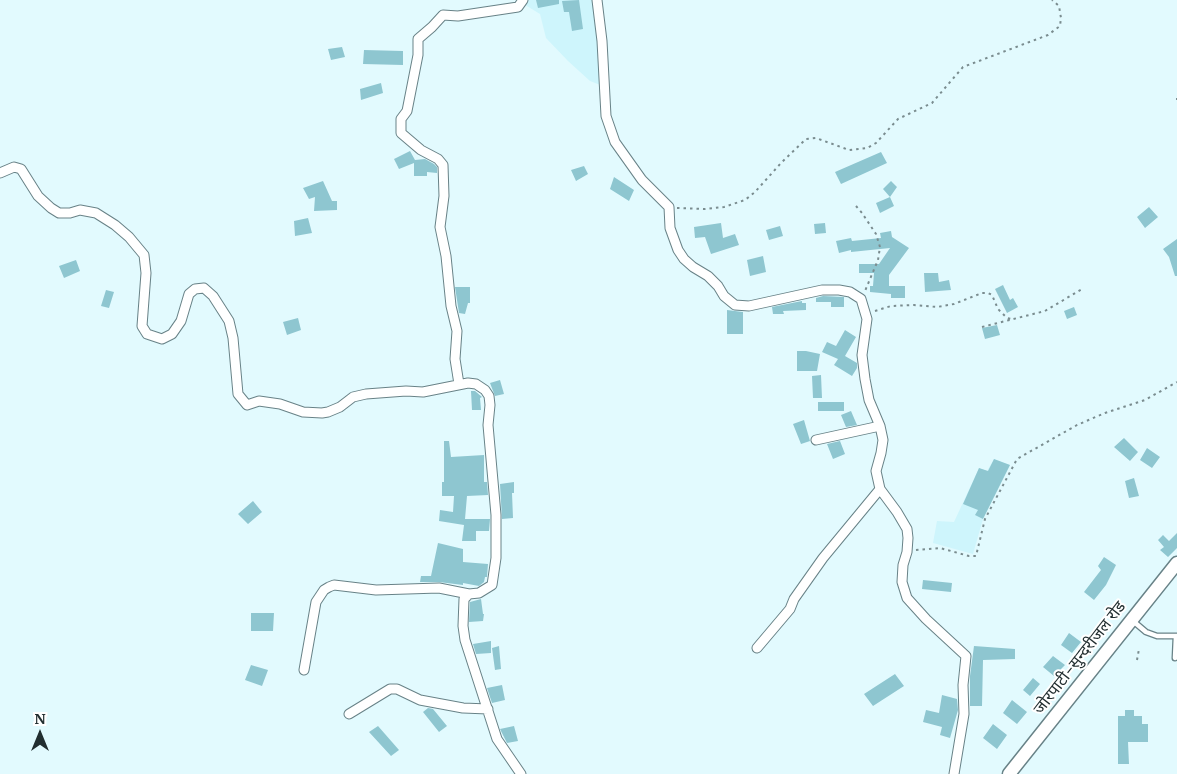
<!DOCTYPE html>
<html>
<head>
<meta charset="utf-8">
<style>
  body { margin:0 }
  #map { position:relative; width:1177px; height:774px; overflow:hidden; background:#e2fafe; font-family:Merriweather,serif }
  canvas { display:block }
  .north { position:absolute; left:15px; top:709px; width:50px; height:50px; -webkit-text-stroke:4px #fff; paint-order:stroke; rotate:0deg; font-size:14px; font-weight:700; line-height:20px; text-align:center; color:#222e30 }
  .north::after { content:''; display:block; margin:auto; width:18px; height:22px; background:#222e30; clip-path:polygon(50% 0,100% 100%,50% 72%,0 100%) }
</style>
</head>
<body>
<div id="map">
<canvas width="1177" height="774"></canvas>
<div class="north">N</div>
</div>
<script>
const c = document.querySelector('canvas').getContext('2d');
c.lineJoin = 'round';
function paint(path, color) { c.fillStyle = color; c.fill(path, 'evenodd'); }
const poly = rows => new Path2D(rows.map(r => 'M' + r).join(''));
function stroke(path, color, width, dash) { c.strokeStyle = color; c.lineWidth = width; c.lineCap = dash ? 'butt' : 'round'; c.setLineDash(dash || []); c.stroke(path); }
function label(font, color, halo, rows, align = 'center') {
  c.font = font + ' Merriweather,"Noto Sans Devanagari",serif'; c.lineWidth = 4; c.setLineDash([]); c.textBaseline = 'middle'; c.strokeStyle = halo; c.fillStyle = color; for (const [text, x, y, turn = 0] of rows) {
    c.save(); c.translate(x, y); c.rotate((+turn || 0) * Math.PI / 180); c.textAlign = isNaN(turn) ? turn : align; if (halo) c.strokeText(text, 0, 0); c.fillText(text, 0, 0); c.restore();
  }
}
paint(poly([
  [517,0,593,0,598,25,598,55,609,64,608,88,590,81,568,61,546,38,540,14],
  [994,459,1010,465,983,519,973,554,933,543,937,521,954,522,979,468,987,471]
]), '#cef5fc');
paint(poly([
  [536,0,559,0,559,4,538,8],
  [579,0,583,29,572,31,569,12,564,12,562,1],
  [342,47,345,57,331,60,328,49],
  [364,50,403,51,403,65,363,64],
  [381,83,383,93,361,100,360,89],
  [410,151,415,160,425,159,434,164,437,167,437,173,427,172,427,176,414,176,414,163,399,169,394,159],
  [881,152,887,163,841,184,835,172],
  [584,166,588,174,576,181,571,170],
  [614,177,634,190,629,201,610,189],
  [323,181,332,201,337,201,337,210,314,211,315,197,309,199,303,188],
  [891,181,897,187,890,197,883,189],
  [890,197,894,206,880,213,876,203],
  [1149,207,1158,217,1145,228,1137,217],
  [308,218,312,233,295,236,294,221],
  [721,223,723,238,735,234,739,245,711,254,705,237,695,238,694,227],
  [825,223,826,233,815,234,814,224],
  [780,226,783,236,769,240,766,230],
  [891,231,892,237,909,248,889,275,889,286,905,286,905,298,891,298,891,294,870,292,870,286,873,286,874,273,859,273,859,264,879,264,890,248,851,252,851,250,839,253,836,241,851,238,852,241,881,238,880,233],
  [1177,239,1177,276,1175,276,1169,257,1163,249],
  [763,256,766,272,750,276,747,260],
  [76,260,80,271,64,278,59,266],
  [924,273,938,273,939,282,949,280,951,290,925,292],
  [1003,285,1010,300,1013,298,1018,307,1007,313,995,289],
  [455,287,470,287,470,303,468,303,465,314,459,313],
  [106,290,114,292,109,308,101,306],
  [823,296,844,297,844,307,831,307,831,302,816,302,816,298],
  [802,301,802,303,806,303,806,310,783,311,784,314,773,314,772,307],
  [1074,307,1077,315,1067,319,1064,311],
  [727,310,743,312,743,334,727,334],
  [298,318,301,330,287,335,283,322],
  [997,325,1000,335,985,339,982,328],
  [845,330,856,337,845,356,857,363,857,368,852,376,834,365,838,359,822,352,827,342,836,346],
  [797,351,806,351,820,354,817,371,797,371],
  [821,375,822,398,813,398,812,376],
  [500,380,504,394,495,396,490,383],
  [471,391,475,391,482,397,480,398,481,410,472,410],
  [818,402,844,402,844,411,818,411],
  [851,411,857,425,846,427,841,415],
  [804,420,810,441,801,444,793,424],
  [1124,438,1138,452,1130,461,1114,447],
  [444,441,449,441,451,457,484,455,484,482,487,482,488,495,467,496,465,519,490,519,489,531,476,531,476,541,462,541,464,525,439,521,440,510,453,512,454,496,442,496,442,482,444,482],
  [840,441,845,454,833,459,827,444],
  [1147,448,1160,457,1152,468,1140,460],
  [994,459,1010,465,983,519,975,515,978,510,963,504,979,468,988,471],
  [1134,478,1139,496,1129,498,1125,481],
  [514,482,514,493,512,493,513,518,502,519,500,484],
  [253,501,262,512,248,524,238,514],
  [1177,533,1177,548,1168,557,1160,550,1164,547,1158,540,1163,535,1169,541],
  [438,543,463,549,463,562,488,564,487,577,485,577,484,582,479,586,463,583,463,585,439,582,420,582,421,576,431,576],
  [1104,557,1116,565,1106,585,1094,600,1084,592,1101,570,1098,566],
  [923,580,952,583,951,592,922,589],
  [481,599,483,614,484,614,483,621,469,622,470,602],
  [251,613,274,613,273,631,251,631],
  [1069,633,1081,642,1072,653,1061,645],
  [491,641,491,653,476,654,473,644],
  [499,646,501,669,495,670,492,648],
  [974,646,1015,649,1015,659,983,660,982,706,970,706,970,676],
  [1053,656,1065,665,1054,676,1043,667],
  [251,665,268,670,262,686,245,680],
  [895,674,904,686,873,706,864,694],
  [1033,678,1040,684,1030,696,1023,690],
  [502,685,505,700,492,703,487,688],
  [942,695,957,699,958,710,950,738,940,735,942,727,923,722,926,710,939,713],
  [1012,700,1027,712,1017,724,1003,713],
  [428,708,433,709,447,726,439,732,423,712],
  [1125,710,1134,710,1134,716,1142,716,1142,724,1148,724,1148,742,1128,742,1129,764,1118,764,1118,716,1125,716],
  [993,724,1007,735,997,749,983,738],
  [378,726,399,750,391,756,369,732],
  [514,726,518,741,507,743,500,729]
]), '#8ec6d0');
const service = poly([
  [1133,621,1146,632,1157,636,1177,636],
  [1175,658,1176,636]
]);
const minor = poly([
  [597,0,602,41,606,116,615,142,642,180,669,207,670,228,678,250,684,259,693,267,708,276,718,286,724,296,735,305,749,306,822,290,839,290,850,292,861,299,867,319,862,355,865,379,869,400,880,426,883,440,881,453,876,471,880,489,897,512,907,529,908,538,907,552,903,565,902,582,907,598,926,619,966,656,963,685,964,714,954,774],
  [0,173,14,167,21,169,38,196,51,208,59,213,70,213,80,210,96,213,115,225,129,237,144,255,146,273,142,326,147,334,162,339,172,334,181,321,189,294,195,289,204,288,213,296,229,321,233,338,238,394,247,405,259,401,280,404,303,412,322,413,328,412,340,407,353,397,366,394,406,391,423,392,468,383,476,384,485,390,489,396,490,405,488,425,496,515,496,558,492,585,479,593,469,594,464,599,463,626,465,640,497,739,521,774],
  [459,384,455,359,457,331,451,306,446,256,440,227,444,196,443,165,438,159,421,150,401,133,401,119,407,111,418,55,418,39,432,27,443,15,458,16,518,7,523,0],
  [816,440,880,426],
  [757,648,790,609,794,599,823,558,880,489],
  [304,670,316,602,324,590,329,587,334,585,376,590,439,588,469,594],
  [349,714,390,689,397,689,420,700,463,708,488,709]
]);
const secondary = poly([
  [1009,774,1177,563]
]);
stroke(service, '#688287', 7);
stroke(minor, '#688287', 11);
stroke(secondary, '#688287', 15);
stroke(poly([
  [1176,99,1177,99],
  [856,206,862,213,876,234,880,247,878,260,865,291],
  [677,208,705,209,724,207,745,200,755,192,781,163,806,139,816,138,849,150,867,148,876,143,898,119,932,103,963,67,1048,35,1060,26,1061,18,1059,6,1052,0],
  [875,311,891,306,914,305,937,307,954,304,982,293,988,293,992,295,998,309,1007,318,1011,319],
  [982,327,1045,311,1082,289],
  [916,550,940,548,969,556,976,556,985,519,1017,459,1077,425,1105,413,1145,400,1177,382],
  [1137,660,1139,649]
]), '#7a8c8f', 2, [2.5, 4]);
stroke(service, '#fff', 4.5);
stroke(minor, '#fff', 9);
stroke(secondary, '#fff', 12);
label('16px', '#222e30', '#fff', [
  ["जोरपाटी-सुन्दरीजल रोड",1080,658,-52]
]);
</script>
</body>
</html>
